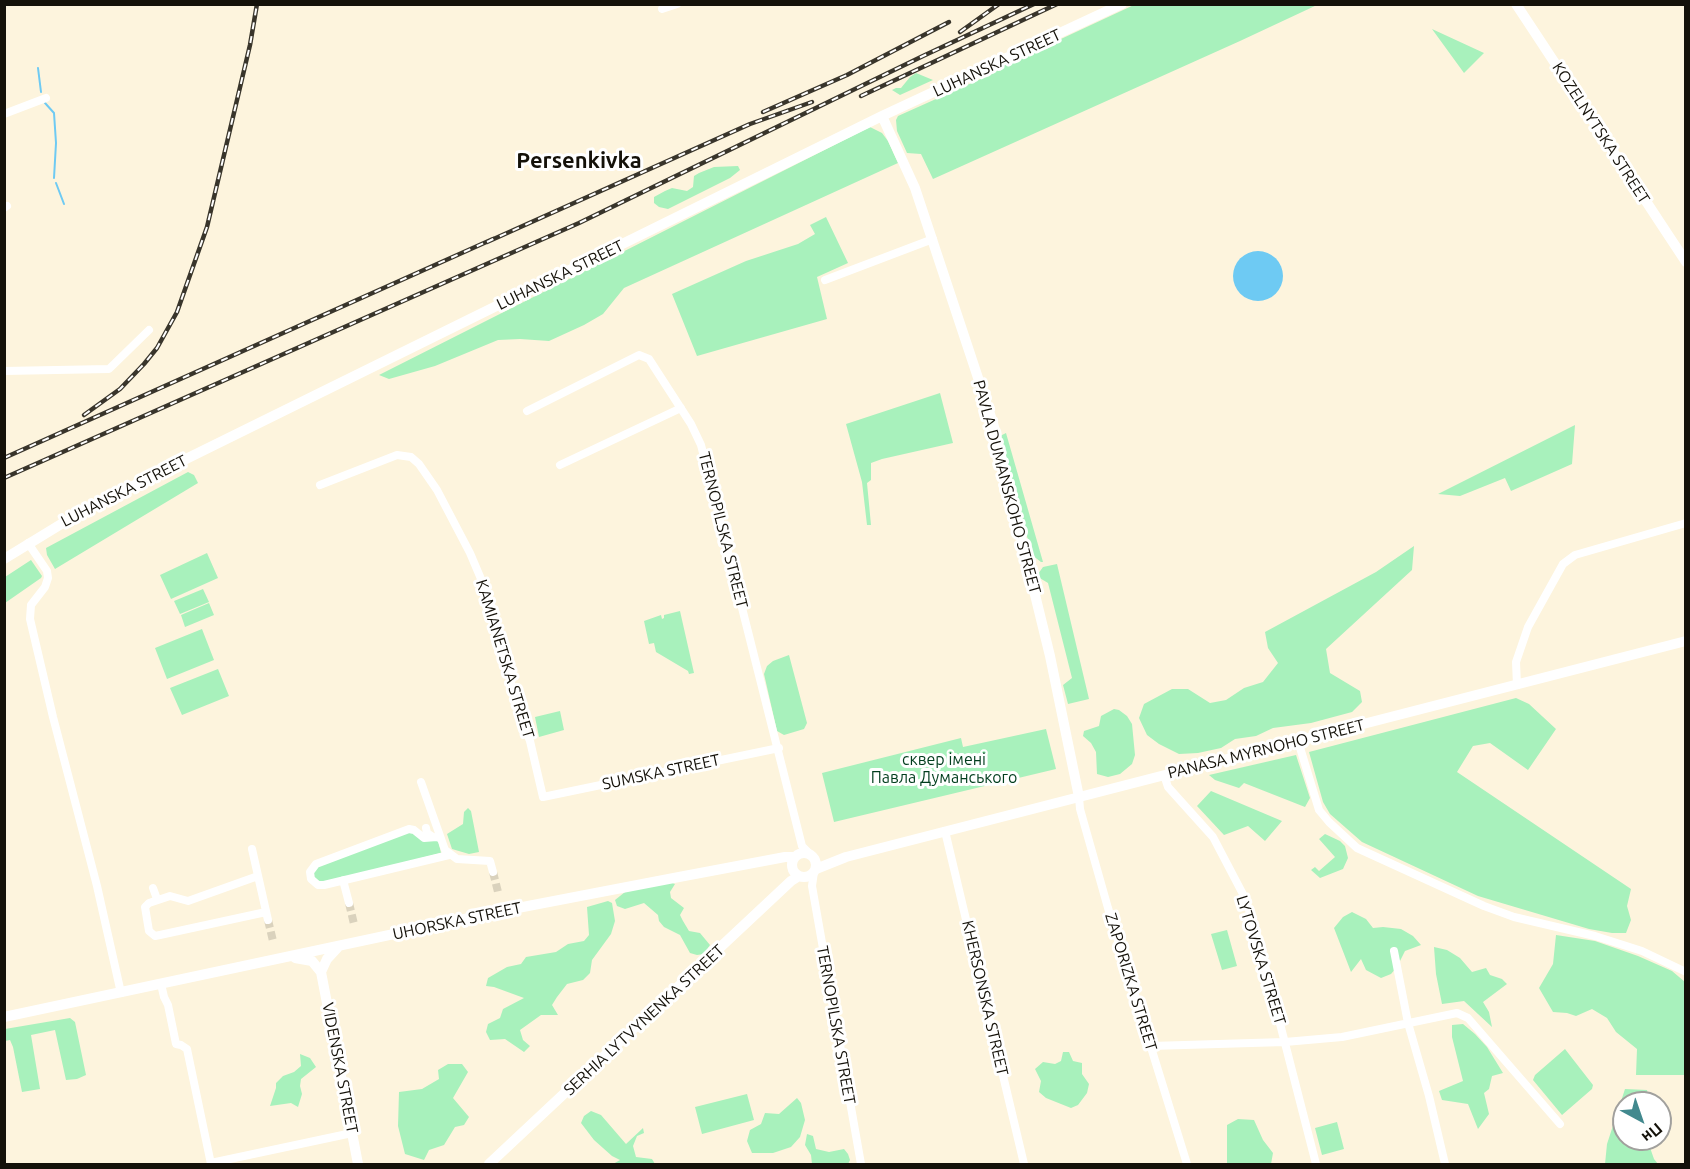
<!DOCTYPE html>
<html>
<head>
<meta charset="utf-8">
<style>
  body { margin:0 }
  #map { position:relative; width:1690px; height:1169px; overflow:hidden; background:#fdf4dd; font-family:Ubuntu,sans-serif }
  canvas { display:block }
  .frame { position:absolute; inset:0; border:6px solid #141109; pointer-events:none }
  .north { position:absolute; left:1612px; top:1091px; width:60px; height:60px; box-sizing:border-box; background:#fff; border:2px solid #a1a09d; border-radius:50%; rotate:140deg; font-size:16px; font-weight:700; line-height:24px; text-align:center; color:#141109 }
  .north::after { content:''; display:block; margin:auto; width:21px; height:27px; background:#42898e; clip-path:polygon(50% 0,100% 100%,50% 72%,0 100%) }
</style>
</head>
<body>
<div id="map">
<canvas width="1690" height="1169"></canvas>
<div class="frame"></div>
<div class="north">Пн</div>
</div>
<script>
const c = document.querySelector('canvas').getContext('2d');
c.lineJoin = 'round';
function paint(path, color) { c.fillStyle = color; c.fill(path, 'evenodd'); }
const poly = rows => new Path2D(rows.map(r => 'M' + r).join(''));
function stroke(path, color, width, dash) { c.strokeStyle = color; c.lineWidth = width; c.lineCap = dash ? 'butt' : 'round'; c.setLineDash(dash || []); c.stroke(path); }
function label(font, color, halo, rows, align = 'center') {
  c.font = font + ' Ubuntu,sans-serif'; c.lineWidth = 6; c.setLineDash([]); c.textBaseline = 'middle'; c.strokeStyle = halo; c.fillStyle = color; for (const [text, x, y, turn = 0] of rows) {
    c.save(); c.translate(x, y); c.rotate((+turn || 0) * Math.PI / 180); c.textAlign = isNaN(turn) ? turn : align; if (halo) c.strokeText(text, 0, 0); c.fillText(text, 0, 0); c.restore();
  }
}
paint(poly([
  [1136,4,1317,5,1240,41,933,179,921,154,907,153,897,131,896,120,898,116,994,73,1003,66],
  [1432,29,1484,53,1464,73],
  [916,73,933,80,900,95,892,90,896,88,901,88,910,77],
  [870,127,882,133,888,141,898,163,624,288,603,314,584,325,549,341,520,339,498,340,435,366,389,379,379,375],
  [738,166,740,170,730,178,668,209,659,207,654,203,654,197,665,191,672,188,687,191,693,187,694,176,699,173,714,167],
  [826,217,848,263,817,277,827,319,697,356,672,294,746,261,798,244,815,234,810,225],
  [940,393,953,443,882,459,871,463,871,480,867,483,871,525,867,525,862,482,846,424],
  [1575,425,1572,464,1511,491,1505,478,1460,496,1438,494],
  [1006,433,1043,562,1041,562,1032,555,1000,436],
  [188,472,194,475,198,483,55,569,47,555,46,548],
  [1414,546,1412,570,1326,649,1330,673,1360,691,1362,702,1352,712,1311,723,1273,728,1256,736,1235,739,1221,748,1198,753,1179,754,1159,744,1147,735,1139,718,1144,704,1172,689,1188,689,1210,703,1226,700,1244,688,1263,682,1278,663,1268,648,1265,632,1376,572],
  [207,553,218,578,171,599,160,575],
  [31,560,42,576,41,578,5,603,5,577],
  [1057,564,1089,699,1068,704,1063,685,1072,678,1048,583,1038,577,1038,574,1043,567],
  [203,589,209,602,180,614,174,601],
  [209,603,214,615,185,627,181,615],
  [680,611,694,673,689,674,688,671,656,652,654,643,649,644,644,621,661,615,662,619,664,618,664,615],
  [202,629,214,660,167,679,155,648],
  [789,655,807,723,804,729,784,735,777,731,764,674,767,666,773,661],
  [218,669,229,696,182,715,170,688],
  [1516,698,1529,704,1556,729,1528,770,1490,743,1473,746,1457,772,1631,889,1627,906,1631,920,1626,933,1612,933,1589,929,1478,896,1362,842,1330,814,1323,802,1309,752],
  [1114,709,1119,710,1127,716,1132,724,1135,755,1132,764,1120,774,1108,777,1097,774,1096,752,1091,743,1083,736,1084,731,1099,726,1101,716],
  [560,711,564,730,539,737,535,717],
  [1046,729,1056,769,834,822,822,773,961,738,963,747],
  [1296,755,1310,798,1305,807,1244,783,1239,788,1215,780,1209,775],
  [1211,791,1282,821,1265,841,1248,826,1224,835,1197,806],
  [468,808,471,811,479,852,469,854,452,849,447,834,463,824,464,812],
  [408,831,438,840,441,853,323,883,314,881,313,868],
  [1325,834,1340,841,1345,846,1348,858,1343,869,1320,878,1311,870,1315,867,1319,871,1335,857,1319,839],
  [670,882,675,884,670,892,671,898,684,908,680,915,683,921,689,931,700,933,710,945,704,954,697,955,690,953,680,935,664,927,659,921,658,915,644,903,625,909,617,906,615,900,625,892],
  [608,901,612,903,615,921,611,934,592,960,590,973,583,980,567,984,557,997,552,1005,558,1015,541,1015,520,1030,523,1040,530,1046,524,1052,505,1039,490,1040,486,1032,488,1024,500,1018,503,1009,524,998,494,987,486,986,488,978,507,967,521,964,526,957,556,952,568,944,584,941,589,935,587,907],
  [1352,912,1366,919,1373,928,1383,927,1401,929,1413,936,1421,945,1405,951,1397,967,1391,974,1381,978,1366,970,1361,959,1351,972,1334,928,1343,917],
  [1227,930,1237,966,1222,970,1211,934],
  [1556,935,1595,941,1638,956,1672,971,1685,982,1685,1075,1636,1075,1637,1049,1616,1032,1607,1018,1592,1009,1576,1016,1567,1013,1553,1012,1539,988,1553,964],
  [1434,947,1447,950,1460,958,1472,972,1486,968,1490,975,1502,979,1507,984,1483,1002,1489,1012,1492,1027,1464,1001,1442,1004,1436,974],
  [70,1018,75,1022,86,1075,77,1079,66,1080,55,1030,31,1035,40,1089,22,1092,13,1047,10,1040,5,1041,5,1029],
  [1463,1024,1475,1034,1487,1047,1503,1073,1492,1076,1489,1089,1484,1093,1489,1114,1478,1129,1468,1104,1442,1100,1439,1091,1463,1081,1452,1037,1452,1025],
  [1565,1049,1593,1085,1592,1089,1562,1115,1533,1080,1535,1075],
  [1063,1052,1069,1052,1073,1061,1082,1063,1082,1074,1089,1084,1087,1093,1078,1105,1071,1108,1046,1098,1039,1092,1041,1081,1035,1069,1043,1062,1055,1064,1061,1061],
  [300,1054,310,1058,316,1067,301,1079,300,1086,302,1094,298,1107,291,1103,270,1106,276,1088,276,1083,283,1076,294,1072,301,1066],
  [448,1064,462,1064,468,1072,453,1098,469,1117,464,1125,455,1127,444,1145,429,1150,424,1160,405,1154,398,1126,399,1092,422,1089,439,1079,438,1070],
  [1625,1089,1647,1090,1650,1103,1624,1103,1624,1139,1647,1139,1654,1159,1658,1164,1605,1164,1607,1144],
  [747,1094,754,1120,702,1134,695,1107],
  [797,1098,801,1103,805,1120,800,1137,791,1147,773,1153,752,1153,747,1141,750,1130,761,1124,765,1113,779,1114],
  [591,1111,601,1115,626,1144,643,1128,644,1133,637,1136,633,1146,636,1157,652,1159,655,1164,613,1164,620,1160,612,1156,594,1140,581,1123,584,1116],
  [1238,1119,1254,1120,1263,1140,1273,1153,1271,1164,1227,1164,1227,1125],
  [1337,1122,1344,1149,1322,1155,1315,1128],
  [807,1134,813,1136,816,1149,829,1152,844,1149,848,1154,850,1160,848,1164,812,1164,811,1155,805,1145]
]), '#a8f1bc');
paint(poly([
  '1233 276a25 25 0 1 1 50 0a25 25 0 1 1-50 0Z'
]), '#6ecaf3');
stroke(poly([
  [38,68,41,92],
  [45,103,54,113,56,143,54,178],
  [56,183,64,204]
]), '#6ecaf3', 2);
stroke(poly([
  [493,872,498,892],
  [349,903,354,924],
  [268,920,273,941]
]), '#dad2bd', 8, [8, 4]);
stroke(poly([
  [662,9,677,4],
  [4,114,46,98],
  [4,208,7,206],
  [825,280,933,239],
  [4,371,109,369,149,330],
  [527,411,639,355,649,359,691,424,701,445,802,846,810,854],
  [560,465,681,408],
  [320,485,397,455,411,457,419,464,437,490,470,553,490,600,520,718,530,741,543,797,779,748],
  [28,543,47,571,48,578,45,587,31,605,30,619,53,717,97,886,121,993],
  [1517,685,1516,662,1528,627,1563,564,1575,555,1686,523],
  [1298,741,1319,810,1329,822,1357,848,1484,906,1514,917,1595,936,1642,951,1686,972],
  [1164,775,1168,787,1213,837,1245,898,1257,934,1316,1164],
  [421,782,445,850,457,859,490,861,493,872],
  [1079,797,1080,809,1108,908,1187,1164],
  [426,828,427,833,433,837],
  [945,831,1024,1164],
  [441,839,437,837,424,838,414,830,409,829,316,864,310,872,311,879,318,885,324,885,449,855],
  [252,849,268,920],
  [814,872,812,886,861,1164],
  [258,876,188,901,170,896,149,903,145,907,149,931,155,936,160,935,266,912],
  [343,880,349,903],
  [153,888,157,899],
  [1394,951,1408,1023,1429,1096,1445,1164],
  [161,984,164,997,168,1005,176,1044,181,1045,187,1049,211,1164],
  [1151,1046,1285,1042,1342,1037,1457,1013,1468,1018,1560,1124],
  [211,1163,352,1133]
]), '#fff', 8);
stroke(poly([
  [1516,4,1686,262],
  [882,116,915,188,993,423,1050,656,1079,797],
  [4,559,76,515,190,457,882,116,1122,4],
  '792 865a12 12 0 1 1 24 0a12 12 0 1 1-24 0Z',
  [816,869,846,857,1686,641],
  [295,958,312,961,321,972,358,1164],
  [321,972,327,959,339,946],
  [4,1017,502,911,679,877,785,857,794,857],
  [489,1164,791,881,799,876]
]), '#fff', 10);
const rail = poly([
  [960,32,999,4],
  [861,96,1057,4],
  [763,112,847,75,949,22],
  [487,242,750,124,812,102],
  [84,415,120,389,144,364,157,348,177,312,207,227,250,45,257,4],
  [4,458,493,239],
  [4,478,579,223,923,56,1034,4]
]);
stroke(rail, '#39352b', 4.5);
stroke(rail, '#fff', 2, [7]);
label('16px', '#141109', '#fff', [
  ["LUHANSKA STREET",997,63,-25],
  ["KOZELNYTSKA STREET",1601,133,57],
  ["LUHANSKA STREET",560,275,-26],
  ["PAVLA DUMANSKOHO STREET",1007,487,75],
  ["LUHANSKA STREET",124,491,-27],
  ["TERNOPILSKA STREET",723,530,76],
  ["KAMIANETSKA STREET",505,659,73],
  ["PANASA MYRNOHO STREET",1266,749,-14],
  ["SUMSKA STREET",661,772,-12],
  ["UHORSKA STREET",457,921,-12],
  ["LYTOVSKA STREET",1261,960,73],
  ["ZAPORIZKA STREET",1131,982,73],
  ["KHERSONSKA STREET",985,998,77],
  ["SERHIA LYTVYNENKA STREET",644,1020,-43],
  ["TERNOPILSKA STREET",836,1025,80],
  ["VIDENSKA STREET",340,1068,79]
]);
label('16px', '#013d1d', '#fff', [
  ["сквер імені",944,760],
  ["Павла Думанського",944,778]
]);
label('bold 22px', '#141109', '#fff', [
  ["Persenkivka",579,161]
]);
</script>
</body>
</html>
